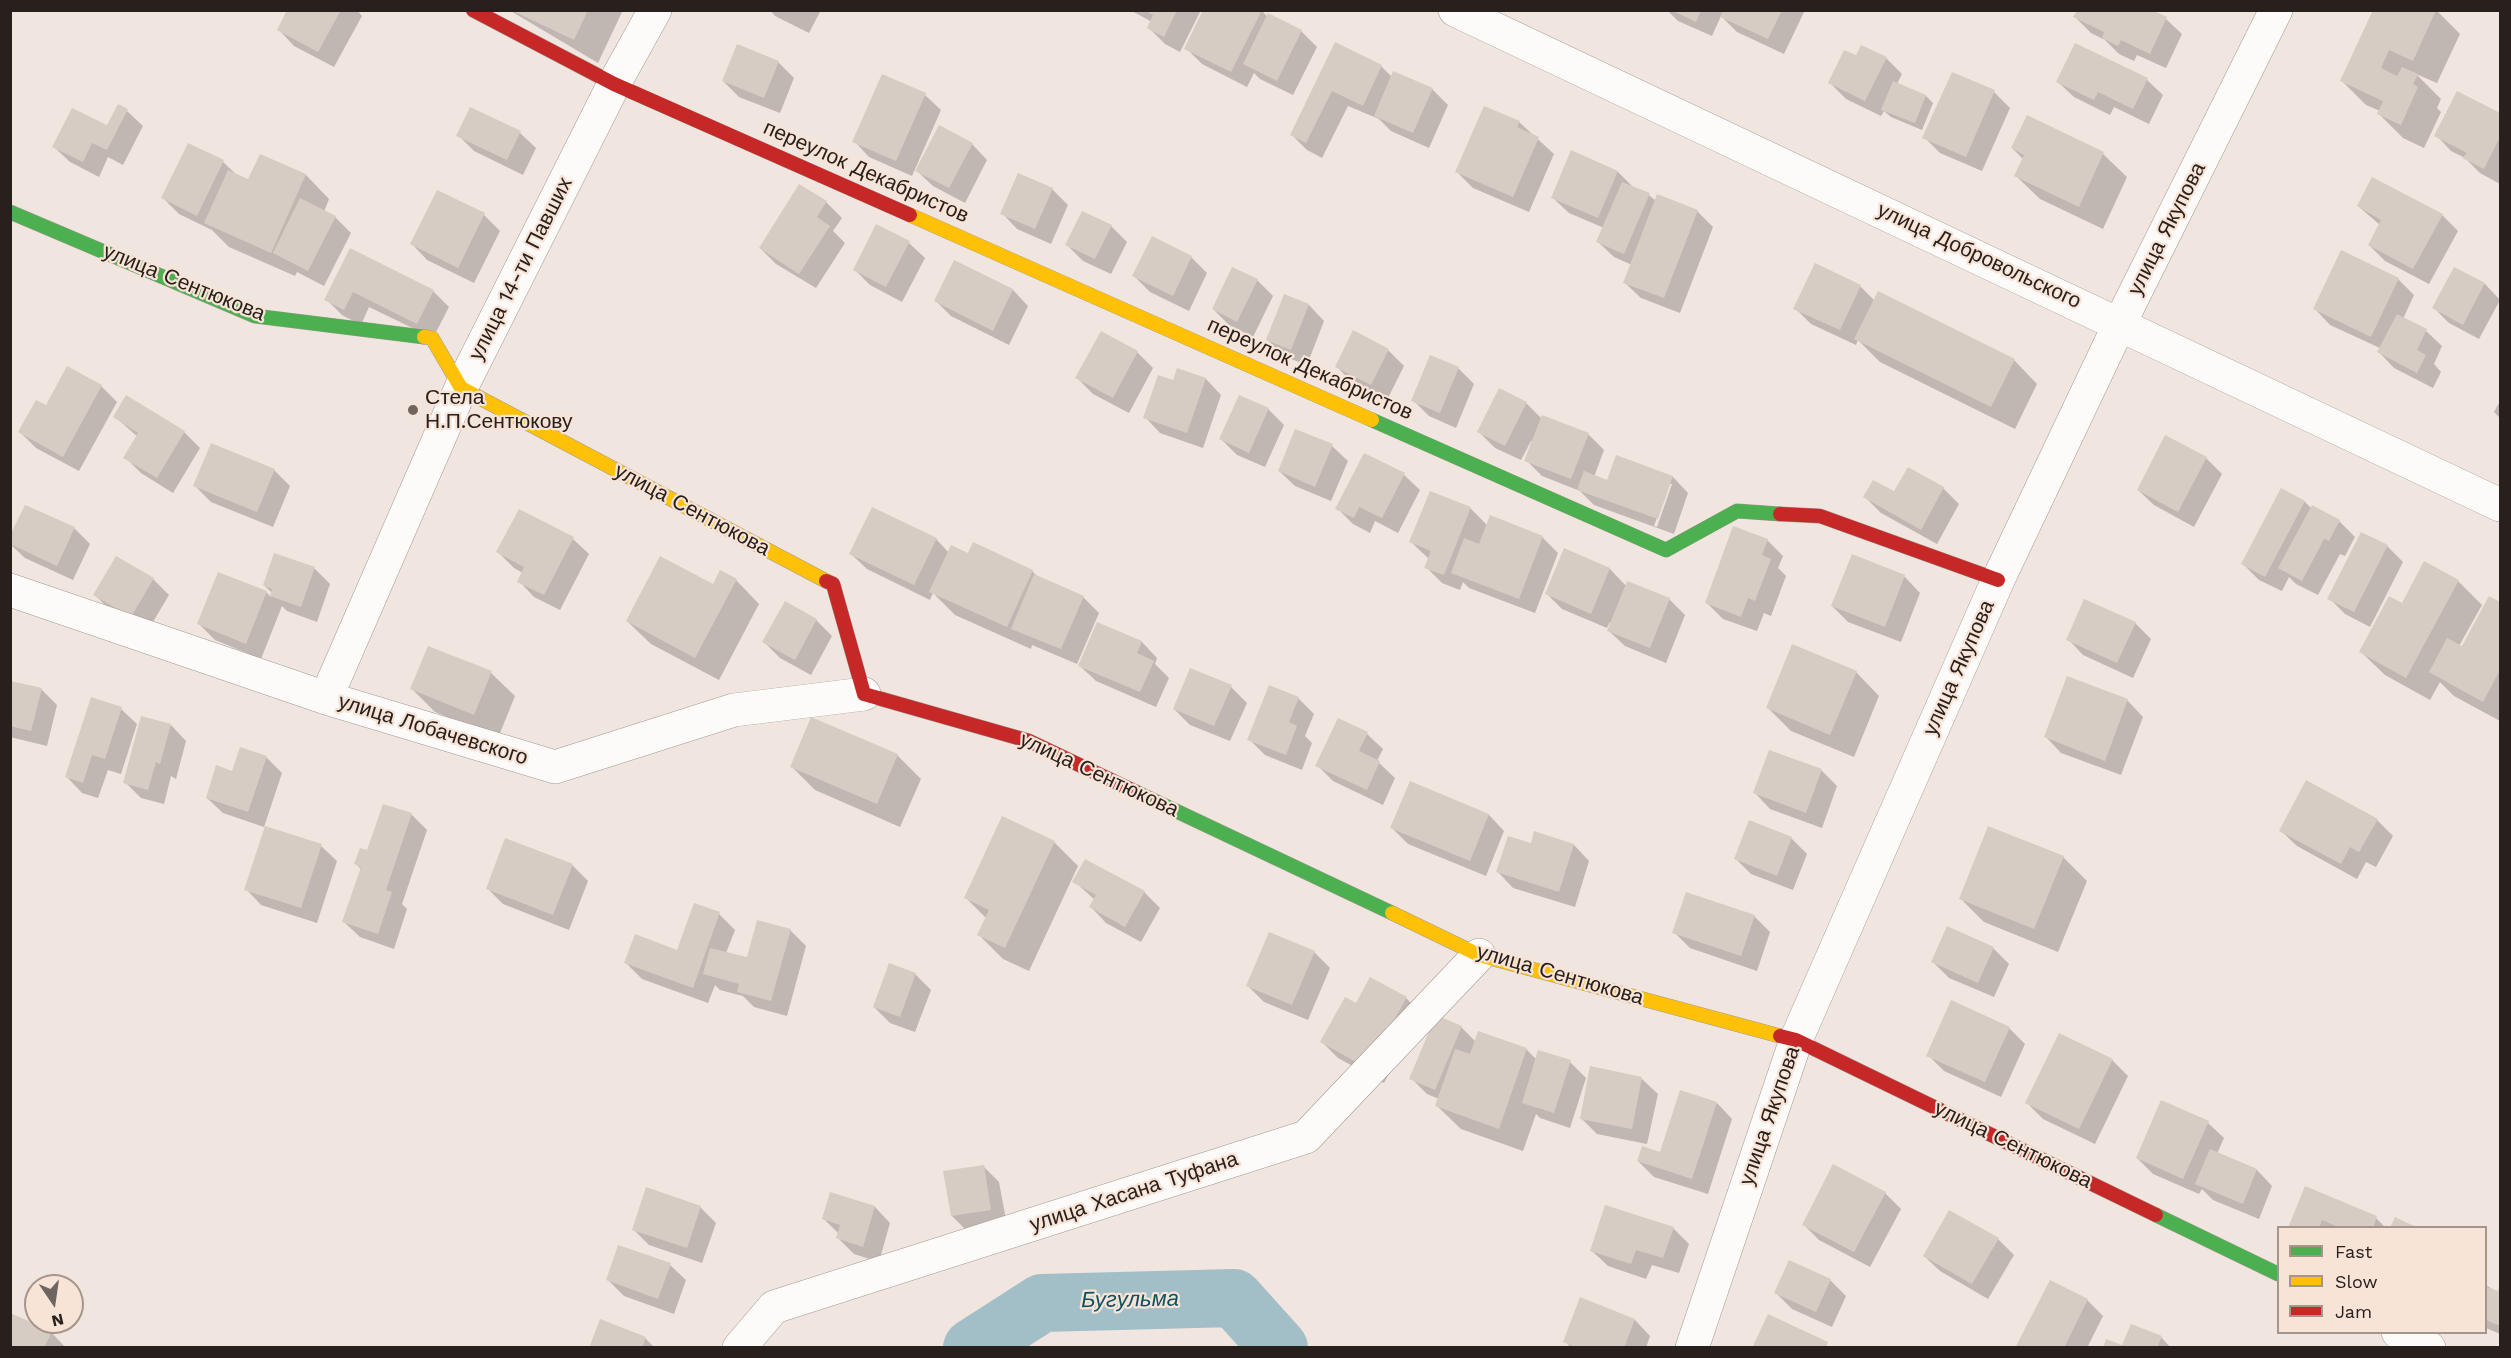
<!DOCTYPE html>
<html>
<head>
<meta charset="utf-8">
<style>
  body { margin:0 }
  #map { position:relative; width:2511px; height:1358px; overflow:hidden; background:#f0e5df; font-family:"Work Sans",sans-serif }
  canvas { display:block }
  .frame { position:absolute; inset:0; border:12px solid #28201c; pointer-events:none }
  .legend { position:absolute; left:2277px; top:1226px; width:210px; height:108px; box-sizing:border-box; background:#f8e3d7; border:2px solid #a5958c; margin:0; padding:8px 10px; list-style:none; font-size:18px; color:#28201c }
  .legend li { display:flex; align-items:center; gap:12px; height:30px }
  .legend b { width:30px; border:2px solid #a5958c }
  .north { position:absolute; left:24px; top:1274px; width:60px; height:60px; box-sizing:border-box; background:#f8e3d7; border:2px solid #a5958c; border-radius:50%; rotate:167deg; font-size:16px; font-weight:700; line-height:24px; text-align:center; color:#28201c }
  .north::after { content:''; display:block; margin:auto; width:21px; height:27px; background:#6e6560; clip-path:polygon(50% 0,100% 100%,50% 72%,0 100%) }
</style>
</head>
<body>
<div id="map">
<canvas width="2511" height="1358"></canvas>
<div class="frame"></div>
<ul class="legend">
<li><b style="height:8px;background:#4caf50"></b>Fast</li>
<li><b style="height:8px;background:#ffc107"></b>Slow</li>
<li><b style="height:8px;background:#c62828"></b>Jam</li>
</ul>
<div class="north">N</div>
</div>
<script>
const c = document.querySelector('canvas').getContext('2d');
c.lineJoin = 'round';
function paint(path, color) { c.fillStyle = color; c.fill(path, 'evenodd'); }
const poly = rows => new Path2D(rows.map(r => 'M' + r).join(''));
function stroke(path, color, width, dash) { c.strokeStyle = color; c.lineWidth = width; c.lineCap = dash ? 'butt' : 'round'; c.setLineDash(dash || []); c.stroke(path); }
function label(font, color, halo, rows, align = 'center') {
  c.font = font + ' "Work Sans",sans-serif'; c.lineWidth = 4.5; c.setLineDash([]); c.textBaseline = 'middle'; c.strokeStyle = halo; c.fillStyle = color; for (const [text, x, y, turn = 0] of rows) {
    c.save(); c.translate(x, y); c.rotate((+turn || 0) * Math.PI / 180); c.textAlign = isNaN(turn) ? turn : align; if (halo) c.strokeText(text, 0, 0); c.fillText(text, 0, 0); c.restore();
  }
}
paint(poly([
  [289,10,357,10,362,16,334,67,294,46,279,30],
  [509,10,623,10,598,63],
  [770,10,821,10,809,33,775,16],
  [1130,10,1201,10,1180,52,1165,44,1149,28,1152,22],
  [1261,10,1268,17,1301,31,1317,47,1293,95,1260,79,1254,73,1247,87,1202,64,1186,48],
  [1667,10,1805,10,1784,54,1737,32,1721,16,1712,36,1678,21],
  [2375,10,2436,10,2460,34,2437,83,2416,74,2441,99,2437,108,2441,112,2424,148,2403,138,2379,114,2380,111,2366,105,2342,81],
  [2075,17,2166,19,2182,34,2166,68,2137,55,2134,61,2119,54,2105,40,2091,33],
  [1336,44,1381,66,1392,77,1432,89,1448,105,1429,148,1391,131,1379,119,1348,106,1322,158,1307,150,1292,135],
  [2076,45,2147,80,2163,95,2149,124,2114,107,2110,115,2074,97,2058,82],
  [737,46,778,62,794,78,780,113,739,97,723,81],
  [1857,57,1886,58,1902,74,1897,84,1926,96,1933,103,1922,130,1891,117,1884,111,1881,116,1846,99,1830,83],
  [1994,92,2010,108,1982,171,1940,153,1924,137],
  [2458,93,2500,115,2500,184,2480,173,2465,158,2451,151,2436,135],
  [925,95,941,110,912,176,869,157,854,141],
  [1485,108,1519,122,1554,154,1529,212,1473,188,1457,172],
  [127,111,143,126,123,165,108,157,99,177,70,162,54,147,108,127],
  [2027,117,2103,154,2127,177,2103,229,2040,199,2016,176,2024,160,2012,148],
  [520,133,536,148,523,175,474,151,458,135],
  [972,144,987,160,965,203,933,186,917,171],
  [188,145,223,162,238,176,249,181,261,156,306,175,329,199,324,212,335,217,351,233,324,286,297,272,295,276,229,247,212,230,179,214,163,198],
  [1572,152,1618,172,1634,188,1649,195,1656,201,1697,211,1713,227,1680,313,1641,298,1625,283,1632,265,1614,257,1598,242,1604,228,1569,213,1553,198],
  [1052,189,1068,205,1051,244,1017,229,1002,213],
  [826,202,842,218,833,231,845,243,816,288,776,264,760,248],
  [2358,206,2442,215,2458,231,2429,284,2385,261,2369,245,2380,225],
  [484,215,500,231,474,283,427,260,412,244],
  [877,226,909,243,925,258,902,302,870,285,854,269],
  [1111,226,1127,242,1111,274,1083,261,1067,245],
  [351,250,433,291,449,307,433,338,369,307,361,325,342,315,326,299],
  [2342,252,2398,279,2414,295,2403,319,2426,331,2442,346,2434,364,2441,372,2433,388,2394,368,2379,352,2380,348,2330,325,2315,309],
  [1191,257,1207,273,1189,311,1150,292,1134,276],
  [955,262,1013,290,1028,306,1009,345,951,316,936,301],
  [2455,269,2485,284,2500,300,2479,339,2449,323,2434,308],
  [1257,280,1273,296,1253,337,1229,325,1213,309],
  [1860,286,1875,301,2014,360,2037,384,2015,429,1880,362,1858,340,1856,345,1811,324,1795,308],
  [1309,305,1324,321,1307,365,1283,356,1268,340],
  [1354,332,1388,350,1404,366,1387,400,1352,382,1336,366],
  [1137,352,1153,368,1129,413,1093,394,1077,378],
  [1431,357,1459,369,1474,384,1456,428,1429,416,1413,400],
  [1178,370,1206,379,1221,395,1203,448,1160,433,1145,417,1174,382],
  [101,386,117,402,79,471,36,448,20,432,46,407],
  [2500,401,2500,418,2494,412],
  [1526,403,1542,419,1588,434,1604,450,1594,477,1608,482,1673,477,1688,493,1674,534,1594,505,1580,491,1542,476,1526,460,1533,442,1531,441,1521,460,1495,448,1479,432],
  [1669,484,1672,484,1657,527,1654,526],
  [1268,409,1284,425,1265,467,1237,455,1221,439],
  [115,417,184,432,200,448,173,493,141,473,125,457,138,437],
  [1332,446,1348,461,1331,501,1295,486,1279,471],
  [2206,458,2222,474,2194,527,2154,505,2138,490],
  [1908,469,1943,488,1959,504,1937,544,1881,513,1865,497,1895,493],
  [274,470,290,486,273,527,211,502,195,486],
  [1404,475,1420,490,1398,533,1375,521,1370,533,1353,524,1337,508],
  [2282,490,2305,502,2312,509,2313,507,2339,521,2355,537,2345,556,2340,554,2318,595,2296,584,2289,577,2282,591,2259,580,2243,564],
  [1470,508,1488,526,1542,537,1558,553,1535,613,1469,588,1463,582,1460,590,1442,583,1426,567,1429,559,1411,542],
  [74,528,90,544,73,580,25,558,10,544],
  [573,539,589,554,560,610,534,597,519,581,523,573,514,568,498,552],
  [936,539,949,553,969,555,1032,571,1039,578,1083,597,1099,613,1077,664,1032,645,1031,649,955,615,933,593,930,600,867,569,851,554],
  [1767,540,1783,556,1778,568,1786,576,1771,616,1764,613,1757,631,1723,619,1707,603],
  [2387,546,2403,562,2370,627,2345,614,2329,598],
  [1565,550,1610,569,1627,587,1669,599,1685,615,1666,663,1625,646,1609,631,1612,623,1610,622,1607,628,1562,609,1546,593],
  [1852,556,1905,577,1920,593,1901,642,1848,622,1832,606],
  [116,558,153,579,169,595,147,632,111,611,95,595],
  [314,568,330,584,317,622,287,611,282,606,261,659,215,640,199,624,266,592,271,597,272,593,264,585],
  [736,580,759,604,719,680,651,644,627,621,714,586],
  [2458,581,2482,605,2459,646,2463,648,2490,598,2500,604,2500,721,2454,696,2440,682,2430,700,2385,675,2361,652,2403,605],
  [786,603,816,620,832,636,811,675,780,658,764,642],
  [2135,623,2151,639,2133,678,2083,655,2068,639],
  [1098,624,1142,642,1157,658,1155,664,1169,678,1156,707,1096,681,1080,666],
  [1856,672,1879,696,1854,757,1791,731,1767,707],
  [491,673,515,696,498,738,435,712,412,689],
  [2068,678,2128,701,2143,717,2121,775,2061,753,2046,737],
  [10,682,41,689,57,705,47,746,10,737],
  [1231,687,1247,703,1230,741,1190,725,1174,709],
  [1298,698,1314,714,1305,736,1312,743,1302,770,1265,755,1249,739],
  [121,709,137,724,121,774,108,770,98,798,82,793,67,777],
  [171,725,186,741,176,779,171,776,164,804,141,798,125,782],
  [1367,734,1383,749,1377,761,1395,778,1383,805,1333,781,1317,765],
  [897,755,921,779,900,827,815,790,792,767],
  [266,757,282,773,264,827,223,813,207,798,233,773],
  [1821,770,1837,786,1822,828,1770,809,1755,793],
  [1411,783,1489,815,1504,831,1486,876,1408,844,1392,828],
  [411,814,427,830,402,904,407,909,394,949,360,937,344,922,361,869,356,864],
  [1002,818,1054,842,1078,866,1029,971,1003,959,979,935,987,919,966,898],
  [2377,820,2393,836,2376,867,2366,862,2357,879,2297,846,2281,831],
  [1791,838,1807,854,1793,890,1751,874,1736,859],
  [1531,845,1574,845,1589,861,1575,907,1513,888,1498,872],
  [321,846,337,861,317,923,261,905,246,889],
  [2063,857,2087,881,2058,952,1984,922,1960,898],
  [572,865,588,881,569,930,503,904,487,888],
  [1074,881,1144,892,1160,908,1141,942,1106,923,1091,907,1095,900],
  [719,914,735,930,726,953,748,959,790,930,806,946,787,1016,754,1007,743,996,720,990,715,985,708,1003,642,979,626,963,678,952],
  [1754,916,1770,932,1757,971,1690,948,1674,932],
  [1993,948,2009,964,1994,997,1949,978,1933,962],
  [1314,952,1330,968,1308,1020,1264,1002,1248,986],
  [915,974,931,990,915,1032,890,1023,874,1007],
  [1371,979,1406,998,1422,1014,1384,1083,1338,1058,1322,1042,1357,1005],
  [1461,1027,1476,1042,1526,1049,1537,1060,1570,1062,1586,1078,1570,1128,1540,1118,1536,1114,1523,1151,1461,1129,1437,1106,1439,1099,1427,1094,1411,1078],
  [2009,1028,2025,1044,2001,1097,1944,1071,1928,1055],
  [2112,1060,2128,1076,2095,1144,2043,1119,2027,1103],
  [1642,1079,1658,1094,1647,1144,1597,1134,1581,1118],
  [1717,1103,1732,1119,1708,1194,1654,1177,1638,1161,1660,1153],
  [2208,1123,2224,1138,2217,1154,2257,1170,2272,1186,2259,1219,2213,1200,2202,1189,2199,1194,2153,1174,2137,1158],
  [983,1166,999,1182,1007,1225,968,1232,952,1216],
  [2306,1188,2376,1218,2386,1228,2290,1228],
  [1885,1193,1901,1209,1870,1267,1819,1240,1804,1225],
  [700,1207,716,1223,702,1263,649,1245,634,1230],
  [875,1207,890,1223,879,1262,854,1254,838,1238,839,1234,823,1218],
  [1673,1228,1689,1244,1679,1273,1652,1265,1646,1279,1608,1266,1592,1251],
  [1998,1239,2014,1255,1988,1299,1940,1271,1924,1256],
  [670,1265,686,1280,674,1314,624,1296,608,1280],
  [1830,1280,1846,1296,1832,1327,1792,1309,1776,1293],
  [2051,1282,2087,1300,2103,1316,2087,1348,2018,1348],
  [2486,1285,2498,1293,2500,1288,2500,1334,2486,1328],
  [1581,1299,1635,1320,1650,1336,1646,1348,1571,1348,1565,1341],
  [51,1332,66,1348,10,1348],
  [2161,1337,2171,1348,2104,1348,2123,1347],
  [645,1338,655,1348,591,1348]
]), '#0003');
stroke(poly([
  [972,1348,1042,1303,1234,1298,1279,1348]
]), '#a2bfc8', 58);
paint(poly([
  [287,10,341,10,318,52,277,30],
  [511,10,588,10,574,40],
  [1144,10,1177,10,1164,37,1147,28,1153,15],
  [1203,10,1262,10,1231,72,1184,49],
  [1671,10,1701,10,1696,22],
  [1723,10,1782,10,1768,39,1720,17],
  [2077,10,2152,10,2167,17,2150,54,2121,40,2118,46,2102,38,2104,32,2073,17],
  [2373,10,2436,10,2413,61,2389,50,2381,68,2397,76,2402,67,2418,74,2413,84,2418,87,2401,125,2377,114,2383,101,2340,81],
  [1268,13,1302,30,1277,81,1243,64],
  [1335,42,1382,65,1363,106,1332,91,1306,143,1290,135],
  [2075,43,2148,78,2133,109,2098,92,2094,100,2056,82],
  [737,44,779,61,764,98,722,81],
  [1861,45,1887,57,1865,101,1828,83,1844,50,1856,55],
  [1393,71,1433,88,1413,133,1374,116],
  [1952,72,1995,90,1966,157,1922,138],
  [882,74,926,93,896,161,852,142],
  [1893,81,1926,95,1915,123,1881,110],
  [2457,91,2500,113,2500,137,2484,169,2462,158,2467,153,2434,136],
  [118,104,128,109,107,150,92,143,83,162,52,147,72,108,107,125],
  [1484,106,1520,121,1517,127,1539,137,1513,197,1455,172],
  [470,107,521,131,507,160,456,136],
  [2027,115,2104,152,2079,207,2014,176,2024,155,2011,148],
  [939,125,973,143,949,188,915,171],
  [188,143,224,160,197,216,161,198],
  [1571,150,1618,171,1598,218,1551,198],
  [260,154,306,174,271,253,204,223,228,170,248,179],
  [1018,173,1053,188,1035,229,1000,214],
  [2372,177,2443,214,2413,269,2368,245,2381,220,2357,206],
  [1622,182,1650,193,1624,254,1596,242],
  [799,184,827,201,817,217,830,226,799,274,759,248],
  [437,190,485,213,458,268,410,244],
  [1657,194,1698,210,1664,298,1623,283],
  [300,198,336,216,308,271,273,253],
  [1082,211,1112,225,1095,259,1065,245],
  [876,224,910,241,886,287,853,270],
  [1152,236,1192,256,1173,296,1132,276],
  [350,248,434,290,417,324,353,292,344,310,324,300],
  [2341,250,2399,278,2371,337,2313,309],
  [954,260,1013,289,993,331,934,301],
  [1815,263,1861,285,1840,330,1793,309],
  [1232,267,1258,279,1237,322,1212,309],
  [2454,267,2485,283,2463,325,2432,308],
  [1878,291,2015,359,1991,407,1854,339],
  [1284,294,1309,304,1291,350,1266,340],
  [2397,314,2427,329,2417,350,2426,355,2417,373,2377,352],
  [1353,330,1389,349,1371,385,1335,367],
  [1101,331,1138,351,1113,398,1075,378],
  [1430,355,1459,367,1440,413,1411,401],
  [67,366,102,385,63,457,18,432,36,400,46,405],
  [1177,368,1206,378,1187,433,1143,418,1158,375,1173,380],
  [1499,388,1527,402,1505,446,1477,432],
  [126,395,185,431,157,478,123,458,138,433,113,417],
  [1239,395,1269,408,1249,453,1219,439],
  [1542,415,1589,433,1571,479,1524,461],
  [1295,429,1333,444,1315,487,1278,471],
  [2165,435,2207,457,2178,512,2137,490],
  [211,443,275,469,257,512,193,486],
  [1364,453,1405,473,1382,518,1359,507,1354,518,1335,509],
  [1616,455,1673,476,1658,519,1577,490,1584,471,1607,480],
  [1908,467,1944,487,1921,530,1863,497,1873,480,1894,491],
  [2281,488,2305,501,2265,577,2241,564],
  [1430,491,1471,507,1444,575,1424,568,1431,551,1409,542],
  [25,505,75,527,57,566,10,544,10,535],
  [2312,505,2340,520,2329,541,2324,539,2302,581,2278,568],
  [872,507,937,538,914,585,849,554],
  [519,509,574,537,544,595,517,582,524,567,496,552],
  [1490,515,1543,536,1519,599,1451,573,1464,538,1479,544],
  [1733,526,1768,539,1762,555,1771,559,1755,601,1748,598,1741,617,1705,603],
  [2361,532,2388,545,2354,612,2327,599],
  [973,542,1033,570,1007,627,929,592,951,545,968,553],
  [1564,548,1610,568,1591,614,1545,594],
  [274,553,315,567,301,607,270,596,272,589,263,585],
  [1852,554,1905,575,1885,627,1831,606],
  [116,556,154,578,131,617,93,595],
  [660,556,713,584,720,570,737,579,695,658,626,621],
  [2424,561,2459,580,2406,678,2359,652,2389,596,2402,603],
  [218,572,267,591,246,644,197,624],
  [1034,574,1084,596,1061,649,1011,629],
  [1627,581,1670,598,1650,648,1607,631],
  [2489,596,2500,602,2500,670,2483,702,2429,672,2447,638,2462,646],
  [2084,599,2136,622,2117,663,2066,640],
  [785,601,817,619,795,660,762,642],
  [1097,622,1142,641,1137,653,1154,661,1140,692,1078,666],
  [1792,644,1857,671,1830,735,1766,708],
  [428,646,492,671,474,715,410,689],
  [1190,668,1232,685,1214,726,1173,709],
  [2067,676,2128,699,2105,761,2044,737],
  [10,681,42,688,31,731,10,726],
  [1269,685,1299,697,1289,722,1297,726,1286,755,1247,740],
  [91,697,122,707,105,759,92,755,83,783,65,777],
  [141,716,171,724,160,764,156,762,148,790,123,783],
  [811,717,898,754,877,804,790,767],
  [1338,718,1368,732,1359,751,1380,761,1367,790,1315,766],
  [240,747,267,756,248,812,206,798,216,765,232,771],
  [1769,750,1822,769,1806,813,1753,793],
  [2306,780,2378,819,2359,852,2350,847,2341,864,2279,831],
  [1410,781,1489,814,1470,861,1390,828],
  [383,804,412,813,386,890,392,892,378,934,342,922,361,867,354,864,360,848,367,850],
  [1002,816,1055,841,1005,948,977,935,989,910,964,898],
  [1749,820,1792,837,1777,876,1734,859],
  [265,826,322,844,301,908,244,890],
  [1988,826,2064,856,2034,929,1959,899],
  [1534,831,1574,844,1559,892,1496,872,1508,836,1531,843],
  [505,838,573,864,553,915,486,889],
  [1085,859,1145,891,1125,927,1089,907,1096,895,1072,882],
  [1686,892,1755,915,1741,956,1672,933],
  [694,903,720,912,693,988,624,963,635,934,677,950],
  [757,920,791,929,771,1001,737,992,739,984,703,974,710,948,747,957],
  [1947,926,1994,947,1978,983,1931,962],
  [1269,932,1315,951,1292,1005,1246,986],
  [889,963,916,973,900,1017,873,1007],
  [1370,977,1407,997,1367,1068,1320,1042,1345,997,1356,1003],
  [1951,1000,2010,1027,1985,1082,1926,1056],
  [1436,1015,1462,1026,1435,1090,1409,1079],
  [1478,1031,1527,1048,1499,1129,1435,1106,1455,1049,1470,1054],
  [2059,1033,2113,1059,2079,1129,2025,1103],
  [1538,1050,1571,1060,1554,1113,1522,1103],
  [1590,1066,1642,1077,1632,1129,1580,1119],
  [1680,1090,1717,1102,1692,1179,1637,1161,1642,1146,1660,1152],
  [2161,1100,2209,1121,2183,1179,2136,1158],
  [2210,1149,2257,1169,2243,1204,2195,1184],
  [1833,1164,1886,1192,1854,1252,1802,1225],
  [984,1165,991,1210,951,1216,943,1171],
  [2305,1186,2377,1216,2373,1228,2340,1228,2322,1220,2319,1228,2288,1228],
  [646,1187,701,1206,687,1248,632,1230],
  [830,1192,875,1206,863,1247,836,1238,840,1225,822,1219],
  [1605,1205,1674,1227,1663,1258,1636,1250,1631,1264,1590,1251],
  [1949,1210,1999,1238,1972,1284,1923,1256],
  [2395,1217,2418,1228,2390,1228],
  [618,1245,671,1263,658,1299,606,1280],
  [1789,1260,1831,1279,1816,1312,1774,1293],
  [2050,1280,2088,1299,2064,1348,2015,1348],
  [2500,1284,2500,1326,2486,1320,2486,1287,2498,1291],
  [1580,1297,1635,1319,1624,1348,1578,1348,1563,1342],
  [10,1313,52,1331,44,1348,10,1348],
  [1768,1314,1828,1342,1826,1348,1752,1348],
  [600,1319,646,1337,642,1348,589,1348],
  [2131,1324,2162,1336,2157,1348,2103,1348,2106,1339,2122,1345]
]), '#d7ccc3');
const street = poly([
  [1455,10,2500,505],
  [10,590,326,698,555,767,734,710,864,694],
  [326,698,461,388,614,84,655,10],
  [2398,1332,2429,1348],
  [739,1348,774,1307,1306,1137,1479,955],
  [1692,1348,1796,1040,1998,580,2120,323,2276,10]
]);
const fast = poly([
  [10,212,255,316,424,337],
  [1372,420,1666,550,1737,511,1780,514],
  [1136,792,1392,913],
  [2156,1215,2278,1274]
]);
const slow = poly([
  [910,215,1372,420],
  [424,337,432,338,461,388,826,581],
  [1392,913,1479,955,1780,1036]
]);
const jam = poly([
  [473,10,614,84,910,215],
  [1780,514,1820,516,1998,580],
  [826,581,833,584,864,694,1029,741,1136,792],
  [1780,1036,1796,1040,2156,1215]
]);
stroke(street, '#a39a95', 34);
stroke(fast, '#a39a95', 15);
stroke(slow, '#a39a95', 15);
stroke(jam, '#a39a95', 15);
stroke(street, '#fdfbfa', 33);
stroke(fast, '#4caf50', 14);
stroke(slow, '#ffc107', 14);
stroke(jam, '#c62828', 14);
for (const [x, y, r, color] of [
  [413,410,6,"#6e6560"]
]) { const dot = new Path2D(); dot.arc(x, y, r, 0, 2 * Math.PI); c.fillStyle = color; c.fill(dot); stroke(dot, '#f8e3d7', 2); }
label('21px', '#28201c', '#f8e3d7', [
  ["переулок Декабристов",866,172,24],
  ["улица Якупова",2167,229,-63],
  ["улица Добровольского",1979,256,25],
  ["улица 14-ти Павших",521,269,-63],
  ["улица Сентюкова",184,283,22],
  ["переулок Декабристов",1310,369,24],
  ["улица Сентюкова",692,510,28],
  ["улица Якупова",1959,668,-66],
  ["улица Лобачевского",433,730,17],
  ["улица Сентюкова",1099,775,25],
  ["улица Сентюкова",1560,975,16],
  ["улица Якупова",1770,1116,-71],
  ["улица Сентюкова",2013,1145,26],
  ["улица Хасана Туфана",1134,1192,-18]
]);
label('21px', '#28201c', '#f8e3d7', [
  ["Стела",425,398],
  ["Н.П.Сентюкову",425,422]
], 'left');
label('italic 22px', '#0f5161', '#f8e3d7', [
  ["Бугульма",1130,1300,-1]
]);
</script>
</body>
</html>
